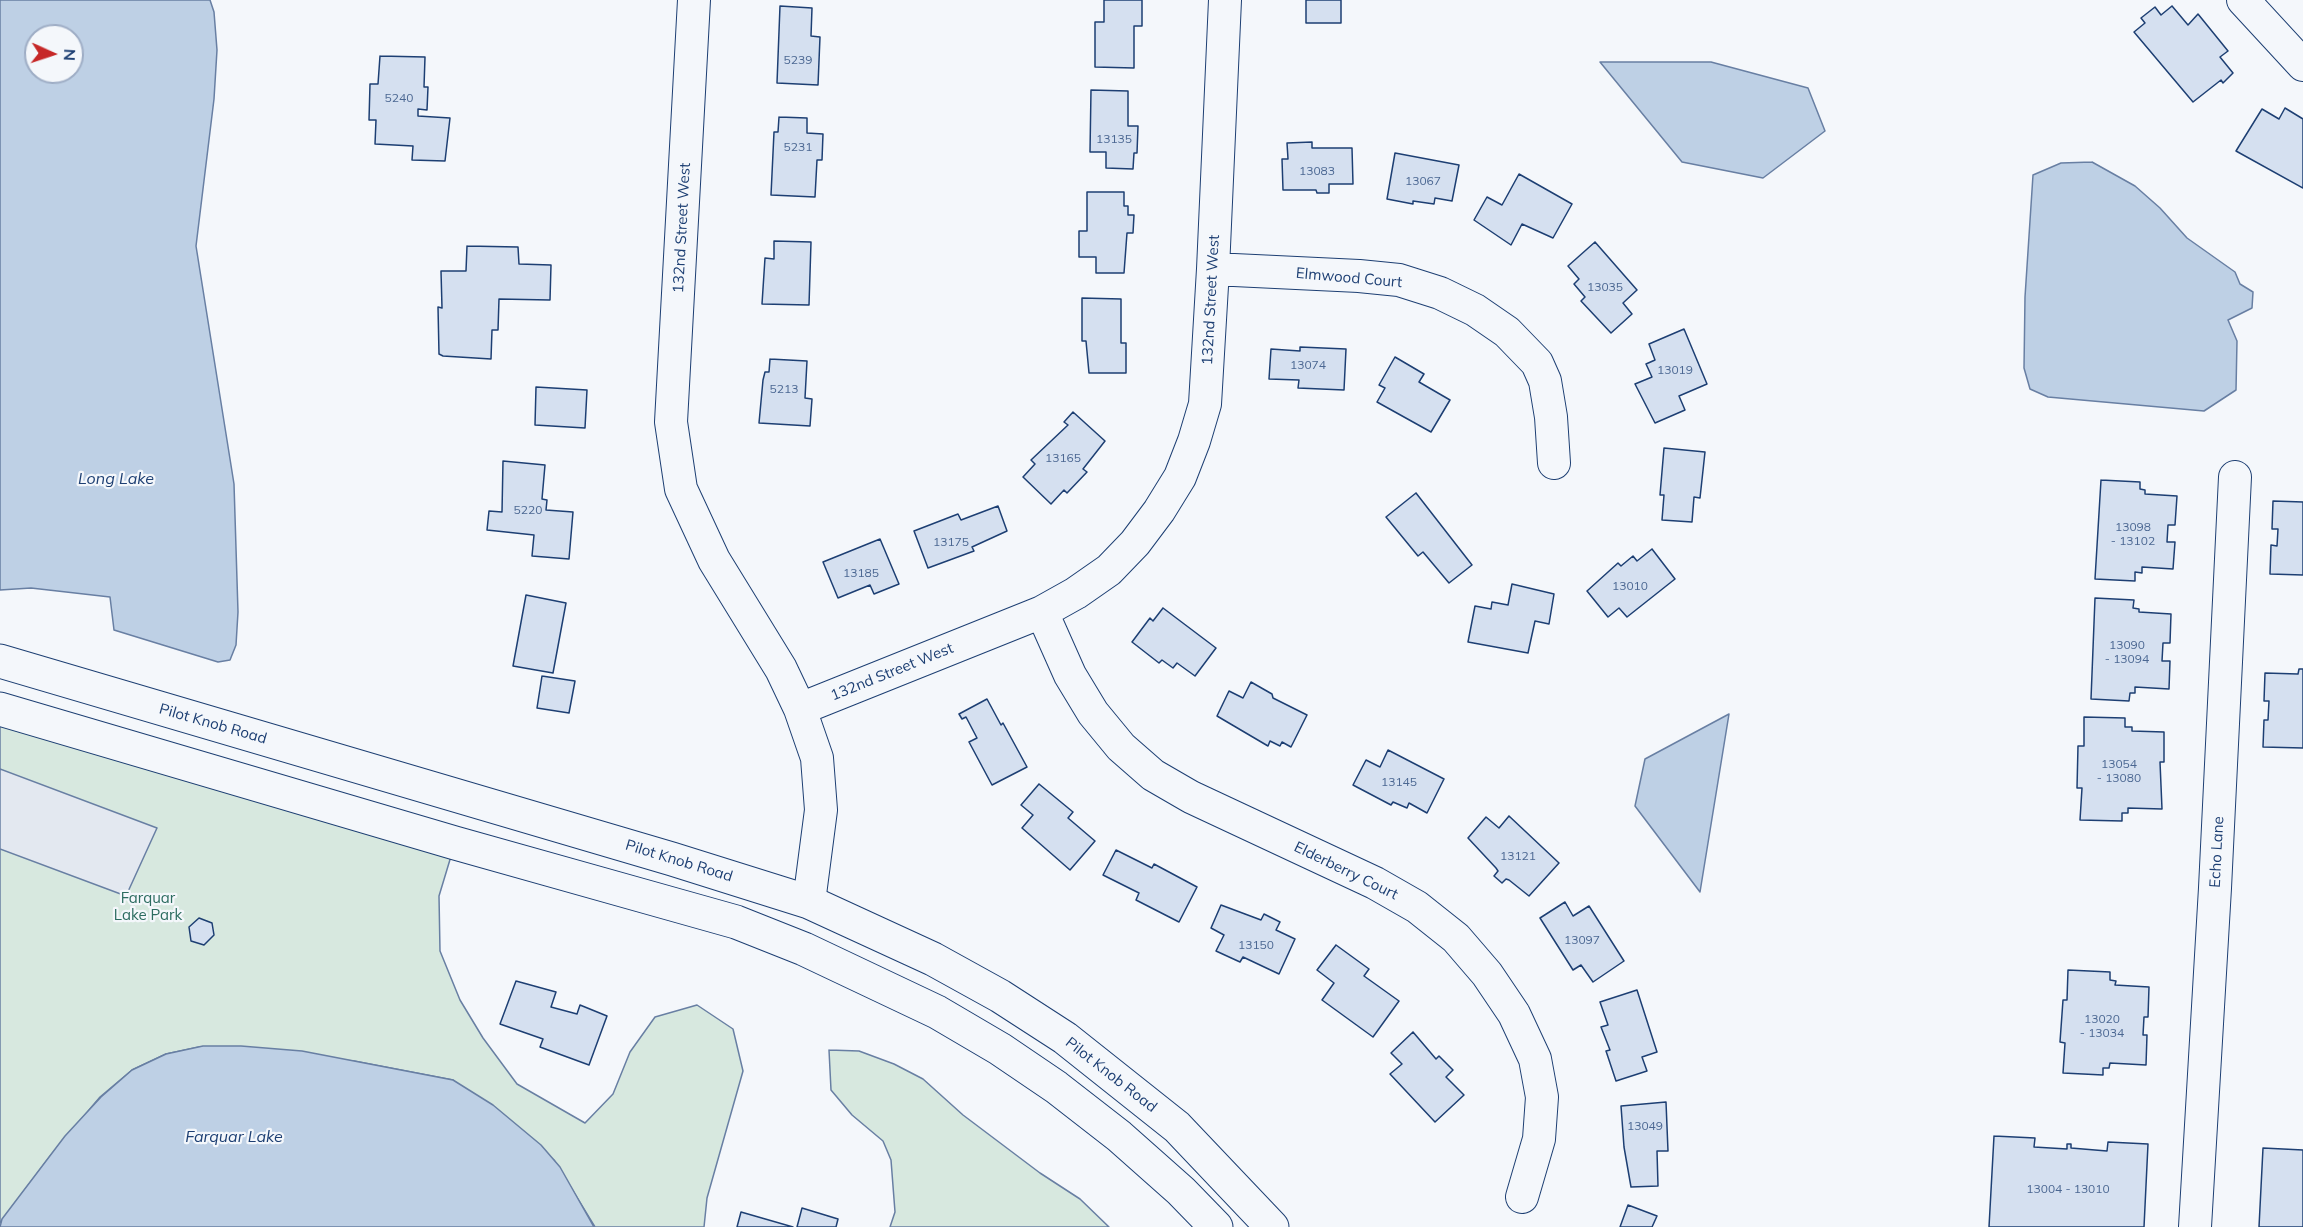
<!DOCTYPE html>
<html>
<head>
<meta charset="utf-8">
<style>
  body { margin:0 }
  #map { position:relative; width:2303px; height:1227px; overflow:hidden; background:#f4f7fb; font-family:Mulish,sans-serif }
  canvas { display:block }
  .north { position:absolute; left:24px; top:24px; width:60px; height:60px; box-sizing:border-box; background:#f4f7fb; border:2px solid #9eadc5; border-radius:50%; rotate:93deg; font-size:16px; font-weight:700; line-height:24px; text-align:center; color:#1d3f73 }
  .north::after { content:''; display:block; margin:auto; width:21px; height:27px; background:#c62828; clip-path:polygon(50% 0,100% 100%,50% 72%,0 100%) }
</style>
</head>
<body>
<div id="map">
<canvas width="2303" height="1227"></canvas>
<div class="north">N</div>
</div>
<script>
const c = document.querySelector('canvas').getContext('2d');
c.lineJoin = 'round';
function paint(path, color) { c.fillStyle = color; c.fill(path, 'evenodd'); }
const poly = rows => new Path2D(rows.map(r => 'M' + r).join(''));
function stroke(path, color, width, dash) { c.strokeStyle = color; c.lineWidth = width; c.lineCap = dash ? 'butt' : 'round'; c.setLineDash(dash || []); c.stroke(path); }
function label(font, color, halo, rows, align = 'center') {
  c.font = font + ' Mulish,sans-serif'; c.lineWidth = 4.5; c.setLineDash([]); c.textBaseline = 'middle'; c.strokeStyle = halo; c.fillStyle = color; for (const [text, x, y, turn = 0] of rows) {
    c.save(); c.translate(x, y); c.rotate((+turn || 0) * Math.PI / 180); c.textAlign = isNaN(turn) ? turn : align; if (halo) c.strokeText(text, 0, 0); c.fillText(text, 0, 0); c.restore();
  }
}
const green = poly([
  [0,709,455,843,439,896,440,951,460,1000,483,1038,517,1084,585,1123,613,1094,630,1052,655,1017,697,1005,733,1029,743,1071,707,1198,704,1227,595,1227,554,1160,453,1080,354,1061,199,1047,166,1054,132,1070,100,1097,51,1155,0,1223,0,709],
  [829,1050,859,1051,894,1064,923,1079,963,1115,1040,1173,1080,1199,1109,1227,890,1227,895,1212,891,1160,883,1141,852,1115,831,1090,829,1050]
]);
paint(green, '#d7e8df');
stroke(green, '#687fa3', 1.5);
const parking = poly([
  [0,769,157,828,126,896,0,849,0,769]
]);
paint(parking, '#e3e8f0');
stroke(parking, '#687fa3', 1.5);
const water = poly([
  [0,0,210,0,214,12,217,50,214,99,196,246,234,484,238,612,236,645,230,660,218,662,114,630,110,597,31,588,0,590,0,0],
  [36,36,72,36,72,72,36,72,36,36],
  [1600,62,1711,62,1808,88,1825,131,1763,178,1682,162,1600,62],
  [2092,162,2135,186,2160,208,2187,238,2235,272,2240,284,2253,292,2252,308,2228,320,2237,341,2236,390,2204,411,2048,397,2030,389,2024,368,2025,297,2033,175,2061,163,2092,162],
  [1729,714,1700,892,1635,806,1645,759,1729,714],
  [203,1046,241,1046,302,1051,453,1080,493,1105,541,1145,560,1167,594,1227,0,1227,2,1219,65,1136,101,1097,132,1070,166,1054,203,1046]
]);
paint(water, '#bed0e5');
stroke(water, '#687fa3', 1.5);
const building = poly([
  [1104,0,1142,0,1142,26,1134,26,1134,68,1095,67,1095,22,1104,22,1104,0],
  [1306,0,1341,0,1341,23,1306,23,1306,0],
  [780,6,812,8,811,36,820,37,818,85,777,83,780,6],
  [2172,6,2188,25,2198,14,2228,51,2220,57,2233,73,2223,83,2221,80,2193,102,2134,32,2145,23,2141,18,2155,7,2161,15,2172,6],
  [380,56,425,57,424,87,428,87,427,110,418,109,418,116,450,118,445,161,412,160,413,146,375,144,376,120,369,120,370,84,378,84,380,56],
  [1091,90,1128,91,1128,126,1138,126,1137,153,1134,153,1133,169,1106,168,1106,152,1090,152,1091,90],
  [2285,108,2303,119,2303,188,2236,151,2262,109,2279,119,2285,108],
  [779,117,807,118,807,133,823,134,822,160,817,160,815,197,771,195,774,132,778,132,779,117],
  [1312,142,1312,148,1352,148,1353,184,1329,184,1329,193,1317,193,1316,190,1283,190,1282,159,1288,159,1287,143,1312,142],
  [1395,153,1459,165,1452,201,1435,198,1434,204,1413,201,1413,204,1387,199,1395,153],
  [1519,174,1572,204,1553,238,1522,224,1511,245,1474,220,1487,197,1502,205,1519,174],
  [1087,192,1124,192,1124,206,1128,206,1128,215,1134,215,1133,233,1127,233,1124,273,1096,273,1096,257,1079,257,1079,231,1087,231,1087,192],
  [774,241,811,242,809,305,762,304,765,258,774,259,774,241],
  [1595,242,1637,290,1623,303,1632,314,1611,333,1581,301,1585,297,1574,284,1579,279,1568,266,1595,242],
  [467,246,518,247,519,264,551,265,550,300,499,299,498,330,492,330,491,359,443,356,439,354,438,307,442,308,441,271,466,271,467,246],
  [1082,298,1121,299,1121,343,1126,343,1126,373,1089,373,1086,341,1082,341,1082,298],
  [1684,329,1707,384,1679,396,1685,410,1655,423,1635,384,1652,377,1646,364,1655,360,1649,344,1684,329],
  [1300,347,1346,349,1344,390,1298,388,1299,380,1269,379,1271,349,1300,351,1300,347],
  [1395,357,1424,374,1419,382,1450,400,1431,432,1377,402,1385,388,1379,385,1395,357],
  [770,359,807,361,805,398,812,399,810,426,759,423,763,380,765,372,769,372,770,359],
  [536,387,587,390,585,428,535,425,536,387],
  [1073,412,1105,441,1083,469,1087,472,1067,493,1064,490,1051,504,1023,477,1035,464,1031,460,1068,425,1064,422,1073,412],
  [1664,448,1705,452,1700,498,1694,497,1692,522,1662,520,1664,495,1660,495,1664,448],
  [503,461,545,465,542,499,547,500,546,510,573,512,569,559,532,556,534,535,487,530,489,511,502,512,503,461],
  [2101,480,2140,482,2140,489,2145,490,2145,494,2177,496,2175,525,2168,525,2167,542,2175,542,2173,569,2142,567,2142,573,2135,572,2135,581,2095,579,2101,480],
  [1416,493,1472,565,1449,583,1423,552,1418,556,1386,517,1416,493],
  [2273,501,2303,502,2303,575,2270,574,2271,545,2277,546,2278,529,2272,529,2273,501],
  [998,506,1007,531,972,547,974,551,928,568,914,531,958,514,961,520,998,506],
  [880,539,899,584,874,594,870,585,838,598,823,562,880,539],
  [1652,549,1675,579,1627,617,1619,608,1608,617,1587,591,1618,563,1621,566,1633,556,1637,561,1652,549],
  [1512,584,1554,594,1549,624,1535,621,1528,653,1468,642,1475,606,1491,609,1492,602,1508,605,1512,584],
  [526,595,566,603,553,673,513,666,526,595],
  [2095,598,2134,600,2133,608,2139,609,2139,612,2171,614,2170,643,2163,643,2162,661,2170,661,2169,689,2135,687,2135,693,2130,693,2129,701,2091,699,2095,598],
  [1163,608,1216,648,1195,676,1177,663,1173,668,1162,660,1159,663,1132,642,1150,618,1153,621,1163,608],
  [2299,669,2303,669,2303,748,2263,747,2264,720,2268,720,2269,701,2264,701,2265,673,2298,674,2299,669],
  [542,676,575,681,569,713,537,708,542,676],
  [1251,682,1272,694,1273,698,1307,715,1291,747,1282,742,1280,746,1270,741,1268,746,1217,716,1229,691,1243,698,1251,682],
  [987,699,1001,725,1003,723,1027,767,992,785,969,742,977,738,966,717,962,719,959,714,987,699],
  [2084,717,2125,718,2125,727,2132,727,2132,731,2164,732,2164,762,2160,762,2162,809,2128,808,2128,813,2122,813,2122,821,2080,820,2082,788,2077,788,2078,746,2084,746,2084,717],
  [1388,750,1444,779,1427,813,1409,803,1407,808,1393,802,1391,805,1353,785,1366,760,1380,767,1388,750],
  [1039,784,1073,812,1068,818,1095,841,1070,870,1022,828,1033,815,1021,805,1039,784],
  [1509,816,1559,863,1529,896,1509,880,1506,879,1502,883,1494,876,1498,871,1496,868,1468,838,1486,817,1499,828,1509,816],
  [1116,850,1152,868,1154,864,1197,887,1179,922,1136,900,1139,893,1103,875,1116,850],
  [1565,902,1573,916,1589,906,1624,961,1593,982,1581,965,1573,970,1540,918,1565,902],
  [1221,905,1261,920,1264,914,1280,922,1276,930,1295,939,1279,974,1243,957,1240,962,1216,951,1224,935,1211,928,1221,905],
  [199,918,212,923,214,935,204,945,191,941,189,927,199,918],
  [1336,945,1369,969,1364,976,1399,1001,1373,1037,1322,1000,1334,983,1317,970,1336,945],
  [2068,970,2110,972,2110,980,2116,981,2115,985,2149,987,2148,1017,2144,1017,2143,1035,2147,1035,2146,1065,2110,1063,2109,1068,2103,1068,2103,1075,2063,1073,2065,1043,2060,1042,2063,1000,2067,1000,2068,970],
  [516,981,556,992,551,1007,577,1014,580,1005,607,1016,589,1065,540,1047,543,1039,500,1024,516,981],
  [1637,990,1657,1052,1642,1057,1647,1071,1616,1081,1606,1051,1610,1050,1601,1027,1608,1025,1600,1002,1637,990],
  [1413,1032,1436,1059,1439,1056,1453,1070,1446,1077,1464,1095,1435,1122,1390,1074,1402,1064,1391,1053,1413,1032],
  [1666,1102,1668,1151,1657,1151,1658,1186,1631,1187,1624,1147,1621,1106,1666,1102],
  [1994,1136,2035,1138,2034,1147,2067,1149,2067,1144,2071,1144,2071,1148,2107,1151,2108,1142,2148,1144,2144,1227,1989,1227,1994,1136],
  [2263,1148,2303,1150,2303,1227,2259,1227,2263,1148],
  [1628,1205,1657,1216,1652,1227,1620,1227,1628,1205],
  [802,1208,838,1219,836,1227,797,1227,802,1208],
  [741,1212,793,1227,737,1227,741,1212]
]);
paint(building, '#d5e0f0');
stroke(building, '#1d3f73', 1.5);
const minor = poly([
  [694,0,671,422,681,489,714,560,781,669,800,709,817,758,821,810,809,902],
  [2243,0,2303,65],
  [1213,269,1359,276,1399,280,1440,293,1475,310,1507,332,1537,363,1545,381,1551,417,1554,463],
  [1042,612,1070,675,1093,713,1121,747,1153,775,1191,797,1375,883,1417,907,1456,938,1487,974,1514,1014,1535,1059,1542,1097,1539,1139,1522,1197],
  [800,709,1042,612,1076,593,1109,570,1135,543,1159,511,1180,477,1194,441,1205,404,1213,269,1225,0],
  [2195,1227,2215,888,2235,477]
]);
const major = poly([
  [0,661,672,859,809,902,933,959,1000,996,1065,1038,1177,1127,1272,1227],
  [0,709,455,843,736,922,804,949,937,1012,1000,1049,1056,1087,1119,1136,1181,1191,1216,1227]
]);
stroke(minor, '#1d3f73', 34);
stroke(major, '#1d3f73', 35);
stroke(minor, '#f4f7fb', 32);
stroke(major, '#f4f7fb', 33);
label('12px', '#4b6792', null, [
  ["5239",798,60],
  ["5240",399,98],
  ["13135",1114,139],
  ["5231",798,147],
  ["13083",1317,171],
  ["13067",1423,181],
  ["13035",1605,287],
  ["13074",1308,365],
  ["13019",1675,370],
  ["5213",784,389],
  ["13165",1063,458],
  ["5220",528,510],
  ["13098",2133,527],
  ["- 13102",2133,541],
  ["13175",951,542],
  ["13185",861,573],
  ["13010",1630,586],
  ["13090",2127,645],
  ["- 13094",2127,659],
  ["13054",2119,764],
  ["- 13080",2119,778],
  ["13145",1399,782],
  ["13121",1518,856],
  ["13097",1582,940],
  ["13150",1256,945],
  ["13020",2102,1019],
  ["- 13034",2102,1033],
  ["13049",1645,1126],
  ["13004 - 13010",2068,1189]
]);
label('15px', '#1d3f73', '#f4f7fb', [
  ["132nd Street West",682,228,-87],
  ["Elmwood Court",1349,278,5],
  ["132nd Street West",1211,300,-87],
  ["132nd Street West",892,672,-22],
  ["Pilot Knob Road",213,724,16],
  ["Echo Lane",2217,852,-87],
  ["Pilot Knob Road",679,861,17],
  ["Elderberry Court",1346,871,26],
  ["Pilot Knob Road",1111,1075,38]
]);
label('15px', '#2c6c60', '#f4f7fb', [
  ["Farquar",148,898],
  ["Lake Park",148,915]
]);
label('italic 16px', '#1d3f73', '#f4f7fb', [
  ["Long Lake",116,479],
  ["Farquar Lake",234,1137]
]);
</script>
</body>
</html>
